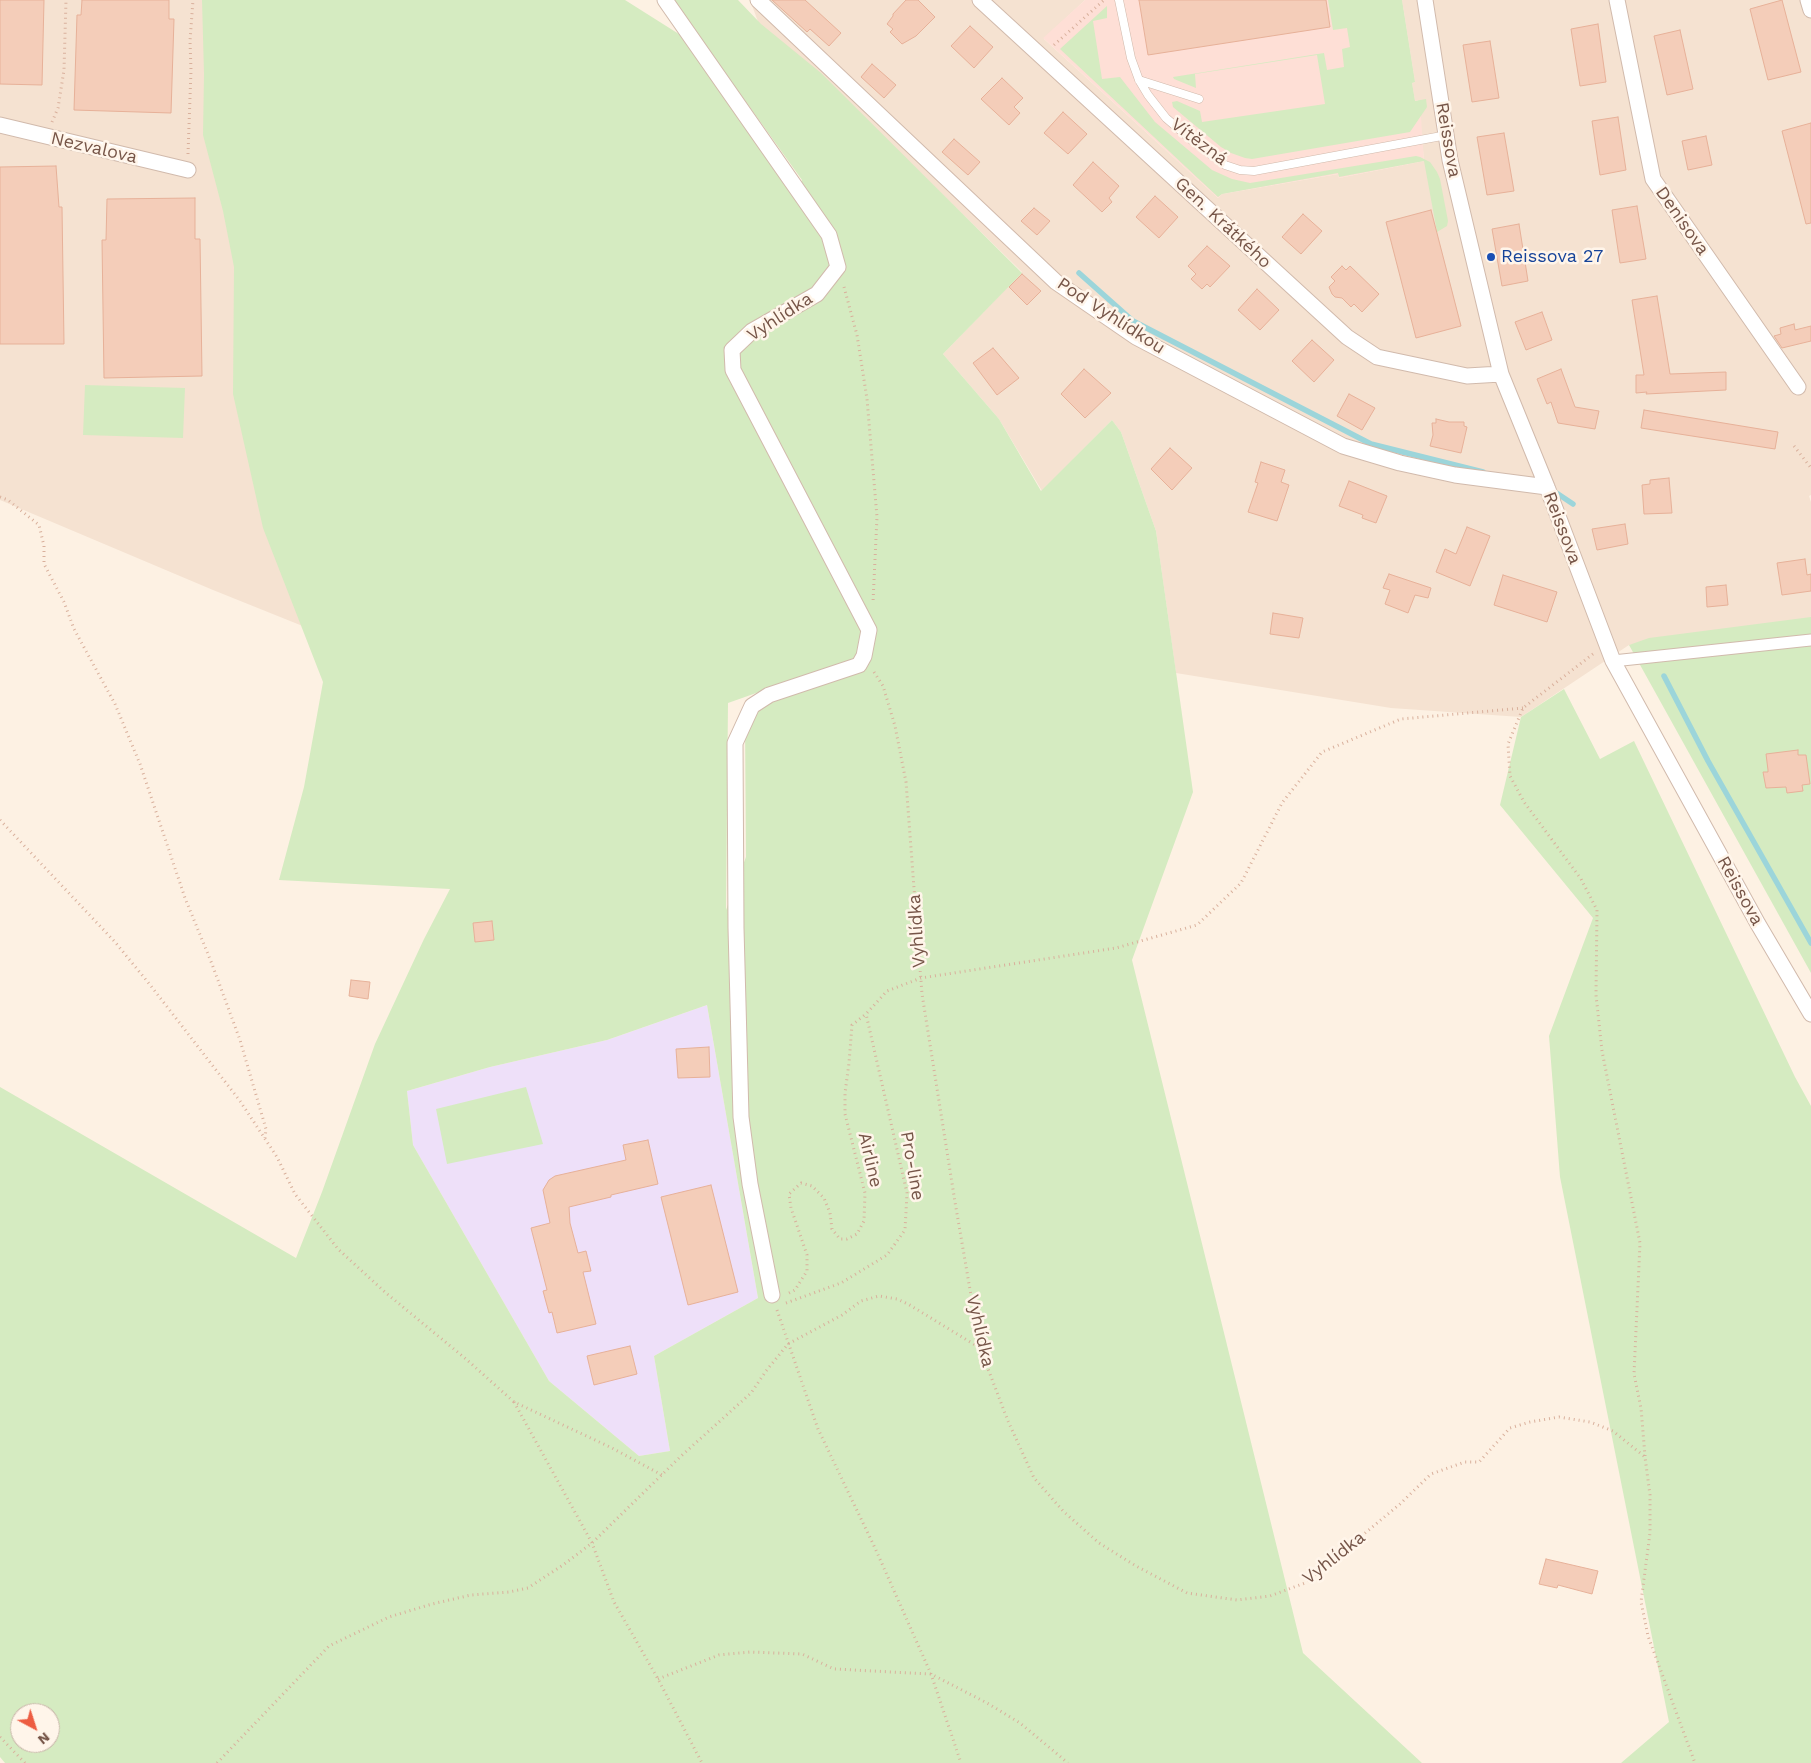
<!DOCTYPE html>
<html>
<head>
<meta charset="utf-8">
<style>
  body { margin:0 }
  #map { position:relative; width:1811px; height:1763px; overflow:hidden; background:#fdf1e3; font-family:"Work Sans",sans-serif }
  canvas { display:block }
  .north { position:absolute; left:10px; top:1703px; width:50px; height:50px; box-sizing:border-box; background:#fff5ea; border:1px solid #c8b5a9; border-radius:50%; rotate:140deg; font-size:14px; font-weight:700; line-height:20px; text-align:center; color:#765548 }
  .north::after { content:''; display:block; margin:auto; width:18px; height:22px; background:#ed5d42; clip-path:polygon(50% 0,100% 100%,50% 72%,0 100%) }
</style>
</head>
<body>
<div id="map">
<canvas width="1811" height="1763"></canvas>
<div class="north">N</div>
</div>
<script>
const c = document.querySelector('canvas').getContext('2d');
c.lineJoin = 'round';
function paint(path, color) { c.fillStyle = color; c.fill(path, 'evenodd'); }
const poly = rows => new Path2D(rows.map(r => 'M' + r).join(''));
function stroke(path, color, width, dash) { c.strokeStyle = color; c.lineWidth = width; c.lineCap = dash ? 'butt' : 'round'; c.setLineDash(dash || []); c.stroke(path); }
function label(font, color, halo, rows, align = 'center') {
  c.font = font + ' "Work Sans",sans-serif'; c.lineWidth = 5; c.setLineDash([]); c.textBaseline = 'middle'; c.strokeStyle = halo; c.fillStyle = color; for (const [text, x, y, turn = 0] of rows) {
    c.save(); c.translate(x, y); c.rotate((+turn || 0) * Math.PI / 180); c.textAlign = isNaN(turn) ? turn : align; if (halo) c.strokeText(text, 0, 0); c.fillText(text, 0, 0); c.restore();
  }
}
paint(poly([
  [0,0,518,0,320,633,213,590,0,500],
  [750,0,1085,0,1044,39,1218,198,1222,194,1338,174,1339,178,1424,161,1418,100,1415,101,1412,83,1415,82,1402,0,1811,0,1811,495,1809,496,1811,502,1811,618,1629,645,1521,717,1391,708,1176,673,1156,531,1121,432,1112,420,1042,491,999,419,943,354,1022,272,867,121,780,81]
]), '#f5e2d1');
paint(poly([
  [1085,0,1402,0,1415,82,1412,83,1415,101,1418,100,1421,117,1424,161,1339,178,1338,174,1222,194,1218,198,1043,38]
]), '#fedfd6');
paint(poly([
  [707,1005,758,1298,654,1356,670,1451,639,1456,549,1381,413,1145,407,1091,490,1067,607,1040]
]), '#eee0f9');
paint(poly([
  [202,0,625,0,682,36,796,199,802,180,673,0,738,0,761,24,821,73,1022,273,943,354,999,419,1041,491,1112,420,1121,432,1156,531,1193,792,1132,960,1303,1653,1422,1763,5,1763,0,1757,0,1087,296,1258,322,1192,375,1044,424,939,450,889,279,880,304,787,323,682,263,528,233,394,234,267,223,211,203,135,204,74],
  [824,669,779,699,757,710,745,722,746,857,726,910,728,703],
  [707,1005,758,1298,654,1356,670,1451,639,1456,549,1381,413,1145,407,1091,490,1067,607,1040],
  [20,1713,50,1713,50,1743,20,1743],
  [1328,0,1402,0,1415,82,1412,83,1415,101,1426,99,1427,107,1410,132,1252,159,1245,158,1231,153,1221,147,1173,107,1172,102,1177,101,1200,111,1202,122,1325,104,1317,55,1195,74,1196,88,1174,79,1173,77,1324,53,1327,70,1344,67,1342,49,1350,47,1347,28,1333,30],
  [1107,6,1107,18,1093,21,1102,79,1120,77,1155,122,1212,170,1232,179,1250,183,1416,156,1420,157,1430,162,1437,172,1440,179,1448,221,1447,226,1437,232,1424,161,1339,177,1338,173,1222,194,1218,197,1060,49],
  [85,385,185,388,183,438,83,435],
  [1811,617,1811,973,1629,645,1649,638],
  [1564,689,1600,759,1634,741,1795,1077,1811,1106,1811,1763,1621,1763,1669,1722,1560,1177,1549,1036,1593,918,1500,805,1521,717],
  [526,1087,543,1144,447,1164,436,1109]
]), '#d5ebc1');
stroke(poly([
  [1079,273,1133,321,1371,444,1483,472],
  [1552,490,1573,504],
  [1664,676,1708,761,1811,943]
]), '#9cd5da', 5.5);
const building = poly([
  [0,0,44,0,42,85,0,84,0,0],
  [82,0,169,0,169,19,174,19,171,113,74,110,77,15,81,15,82,0],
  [772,0,805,0,841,33,829,46,810,29,807,32,772,0],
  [906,0,918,0,935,17,916,36,902,44,890,32,893,29,887,24,893,16,893,14,906,0],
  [1139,0,1326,0,1330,27,1148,55,1139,0],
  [1782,0,1801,72,1768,80,1750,9,1782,0],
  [1598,24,1606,82,1580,86,1571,29,1598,24],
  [970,26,993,47,974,68,951,46,970,26],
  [1680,30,1693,89,1667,95,1654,36,1680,30],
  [1490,41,1499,98,1472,102,1463,45,1490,41],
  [872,64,896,85,884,98,861,77,872,64],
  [1002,78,1023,98,1014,107,1020,113,1009,125,981,99,1002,78],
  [1063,112,1087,134,1068,154,1044,133,1063,112],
  [1618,117,1626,170,1600,175,1592,121,1618,117],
  [1811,123,1811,223,1806,224,1782,131,1811,123],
  [1504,133,1514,191,1487,195,1477,137,1504,133],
  [1706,136,1712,165,1688,170,1682,141,1706,136],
  [954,139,980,162,968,175,942,152,954,139],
  [1093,162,1119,186,1109,198,1112,202,1102,212,1073,185,1093,162],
  [56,166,59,207,62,207,64,344,0,344,0,167,56,166],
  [1155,196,1178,217,1159,238,1136,217,1155,196],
  [195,198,195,239,200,239,202,376,104,378,102,240,106,240,107,199,195,198],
  [1637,206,1646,259,1620,263,1612,210,1637,206],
  [1034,208,1050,221,1037,235,1021,221,1034,208],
  [1431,210,1461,326,1416,338,1386,222,1431,210],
  [1303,214,1322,231,1301,254,1282,237,1303,214],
  [1519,224,1528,281,1502,286,1492,229,1519,224],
  [1207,246,1230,266,1210,287,1207,284,1202,289,1191,279,1196,274,1188,266,1207,246],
  [1342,266,1346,270,1350,266,1379,294,1362,312,1354,304,1351,307,1342,298,1335,297,1332,294,1329,287,1335,281,1331,277,1342,266],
  [1022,274,1041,291,1027,305,1009,287,1022,274],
  [1257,289,1279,310,1260,330,1238,310,1257,289],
  [1657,296,1670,374,1726,372,1726,390,1646,394,1647,392,1636,393,1636,375,1644,375,1632,300,1657,296],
  [1542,312,1552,340,1526,350,1515,322,1542,312],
  [1794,324,1795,330,1811,326,1811,341,1782,348,1774,336,1781,334,1780,328,1794,324],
  [1312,340,1334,360,1314,382,1292,361,1312,340],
  [993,348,1019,378,997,395,973,363,993,348],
  [1084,369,1111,393,1085,418,1061,394,1084,369],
  [1561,369,1575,407,1599,411,1595,429,1558,423,1551,402,1547,404,1537,379,1561,369],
  [1349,394,1375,408,1362,430,1337,416,1349,394],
  [1644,410,1778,432,1775,449,1641,428,1644,410],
  [1436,419,1449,422,1464,422,1464,426,1467,427,1461,453,1430,446,1433,435,1432,423,1436,423,1436,419],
  [1170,448,1192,468,1172,490,1151,469,1170,448],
  [1261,462,1285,470,1281,482,1289,485,1277,521,1248,512,1258,483,1255,482,1261,462],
  [1669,478,1672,513,1644,514,1642,485,1650,484,1650,480,1669,478],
  [1349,481,1387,496,1376,523,1362,518,1363,515,1339,506,1349,481],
  [1625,524,1628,544,1597,550,1592,529,1625,524],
  [1467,527,1490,536,1470,586,1436,572,1445,549,1456,554,1467,527],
  [1805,559,1807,575,1811,574,1811,591,1782,595,1777,563,1805,559],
  [1389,574,1431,588,1428,598,1415,595,1408,613,1385,604,1390,590,1383,588,1389,574],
  [1503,575,1557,592,1547,622,1494,605,1503,575],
  [1726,585,1728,605,1707,607,1706,587,1726,585],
  [1273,613,1303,618,1299,638,1270,634,1273,613],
  [1798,750,1798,755,1806,755,1810,784,1802,785,1803,791,1787,793,1786,787,1766,788,1763,772,1768,772,1768,770,1766,754,1798,750],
  [492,921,494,940,475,942,473,923,492,921],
  [351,980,370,982,368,999,349,996,351,980],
  [709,1047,710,1077,678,1078,676,1049,709,1047],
  [648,1140,658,1184,611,1195,611,1197,569,1207,570,1223,578,1253,586,1251,591,1271,583,1272,596,1324,557,1333,552,1312,549,1313,543,1291,547,1290,531,1228,550,1223,543,1190,549,1180,555,1176,626,1160,623,1145,648,1140],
  [711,1185,738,1292,688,1305,661,1197,711,1185],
  [630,1346,637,1374,594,1385,587,1356,630,1346],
  [1546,1559,1598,1571,1592,1594,1558,1585,1557,1588,1539,1584,1546,1559]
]);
paint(building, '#f4cdb9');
stroke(building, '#e7b199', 1);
const service = poly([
  [1119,0,1131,58,1139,80,1148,95,1166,118,1194,142,1225,165,1240,170,1254,171,1447,135],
  [1139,80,1199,99]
]);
const pedestrian = poly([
  [1613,661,1811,640]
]);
const minor = poly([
  [665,0,829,235,838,267,817,294,752,331,732,350,733,370,869,630,864,656,859,665,769,695,752,706,735,743,736,928,741,1117,750,1184,772,1295],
  [758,0,1056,282,1136,337,1343,446,1400,463,1455,475,1547,487],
  [980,0,1347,337,1377,357,1467,376,1501,374],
  [1425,0,1450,160,1501,374,1547,487,1613,661,1758,924,1811,1014],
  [1617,0,1653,179,1798,387],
  [1808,0,1811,10],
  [0,125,188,170]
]);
stroke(service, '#d1baac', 9);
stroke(pedestrian, '#d1baac', 13);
stroke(minor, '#d1baac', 17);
stroke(poly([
  [1054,45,1104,0],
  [52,122,58,108,64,70,66,0],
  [188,154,191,70,190,41,193,0],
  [844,287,857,335,867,399,877,517,873,602],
  [1794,446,1811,468],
  [0,497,8,500,39,525,44,546,44,564,64,602,74,629,115,704,140,764,185,898,212,964,240,1040,266,1129,265,1138],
  [1593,654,1523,708,1508,744,1510,776,1524,802,1581,879,1597,910,1596,995,1602,1051,1640,1243,1634,1374,1641,1408,1645,1456],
  [874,672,883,686,895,726,906,782,922,994,955,1202,980,1348,1008,1421,1034,1478,1063,1511,1099,1543,1136,1566,1187,1593,1237,1600,1270,1596,1305,1583,1400,1504,1431,1474,1465,1462,1479,1462,1510,1428,1530,1422,1559,1417,1590,1422,1613,1431,1645,1457,1650,1495,1650,1533,1641,1602,1648,1636,1695,1763],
  [0,820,115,942,151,986,240,1101,277,1157,295,1194,338,1249,386,1293,466,1359,514,1402,612,1448,662,1475],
  [789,1293,795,1290,807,1271,807,1255,791,1208,789,1194,801,1183,812,1186,824,1198,830,1213,832,1229,840,1239,847,1239,857,1234,864,1221,865,1193,845,1114,845,1093,849,1063,852,1025,866,1014,887,991,921,978,1116,948,1197,925,1241,883,1282,803,1322,752,1401,719,1523,708],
  [786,1303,841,1283,887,1255,905,1230,907,1193,866,1014],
  [777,1310,818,1429,875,1548,931,1674,961,1763],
  [514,1402,592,1543,614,1602,658,1679,702,1763],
  [658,1679,719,1655,750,1652,802,1654,834,1669,931,1674,987,1703,1020,1723,1068,1763],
  [0,1737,25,1763],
  [217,1763,329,1646,389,1617,432,1604,471,1595,509,1592,528,1588,563,1565,592,1543,680,1457,751,1393,766,1371,788,1344,842,1315,861,1301,879,1296,897,1299,908,1304,980,1348]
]), '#d9b09c', 3, [1, 4]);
stroke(service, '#fff', 8);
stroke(pedestrian, '#fff', 11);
stroke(minor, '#fff', 15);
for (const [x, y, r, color] of [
  [1491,257,5,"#1a4fb4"]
]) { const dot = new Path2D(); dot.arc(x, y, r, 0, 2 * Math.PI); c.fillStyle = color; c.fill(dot); stroke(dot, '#fff5ea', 2); }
label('18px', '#765548', '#fff5ea', [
  ["Reissova",1448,140,80],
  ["Vítězná",1199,142,37],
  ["Nezvalova",94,148,13],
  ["Denisova",1682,221,55],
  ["Gen. Krátkého",1223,223,43],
  ["Pod Vyhlídkou",1111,316,33],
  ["Vyhlídka",780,317,-33],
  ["Reissova",1562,528,69],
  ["Reissova",1740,891,61],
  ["Vyhlídka",917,931,-94],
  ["Airline",870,1160,77],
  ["Pro-line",912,1166,80],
  ["Vyhlídka",980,1331,77],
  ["Vyhlídka",1334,1558,-38]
]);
label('18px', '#164399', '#fff5ea', [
  ["Reissova 27",1501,257]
], 'left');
</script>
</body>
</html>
